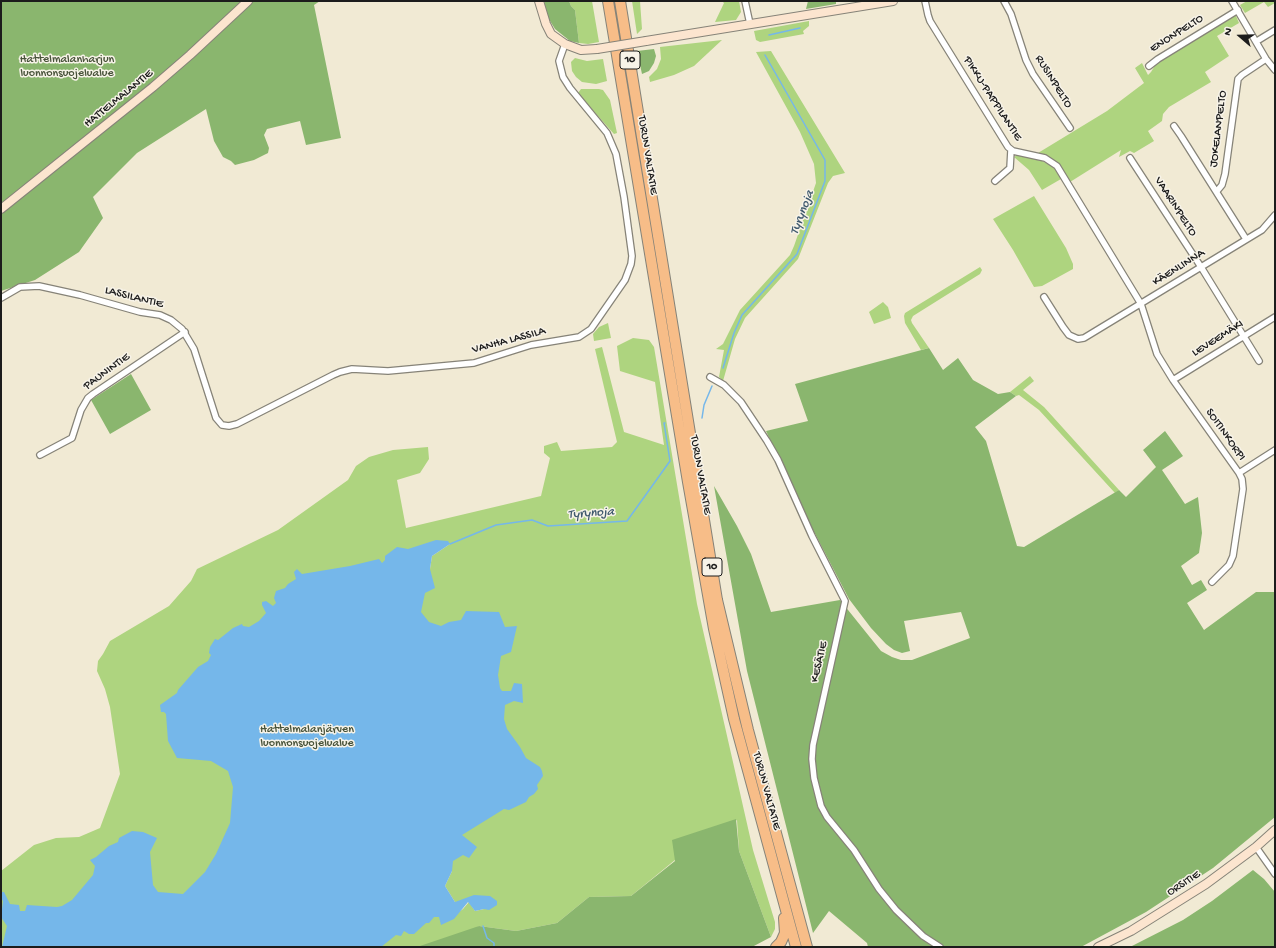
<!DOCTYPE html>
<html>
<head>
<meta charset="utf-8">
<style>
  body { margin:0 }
  #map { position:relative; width:1276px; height:948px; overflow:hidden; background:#f1ead4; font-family:"Gochi Hand",sans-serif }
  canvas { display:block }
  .frame { position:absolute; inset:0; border:2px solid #1c1c1c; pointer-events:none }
  .north { position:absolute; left:1220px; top:16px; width:40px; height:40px; -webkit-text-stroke:3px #f7f3e8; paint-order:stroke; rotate:290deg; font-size:11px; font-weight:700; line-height:16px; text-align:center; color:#1c1c1c }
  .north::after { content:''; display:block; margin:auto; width:14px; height:18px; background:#1c1c1c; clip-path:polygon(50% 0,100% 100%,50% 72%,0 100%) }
</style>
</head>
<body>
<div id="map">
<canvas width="1276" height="948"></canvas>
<div class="frame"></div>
<div class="north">N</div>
</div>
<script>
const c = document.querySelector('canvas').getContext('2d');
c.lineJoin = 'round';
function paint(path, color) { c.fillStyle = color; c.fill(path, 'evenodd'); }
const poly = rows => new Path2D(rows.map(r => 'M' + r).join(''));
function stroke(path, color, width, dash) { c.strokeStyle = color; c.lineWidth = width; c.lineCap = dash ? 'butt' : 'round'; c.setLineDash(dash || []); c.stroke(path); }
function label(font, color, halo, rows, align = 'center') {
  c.font = font + ' "Gochi Hand",sans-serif'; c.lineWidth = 3; c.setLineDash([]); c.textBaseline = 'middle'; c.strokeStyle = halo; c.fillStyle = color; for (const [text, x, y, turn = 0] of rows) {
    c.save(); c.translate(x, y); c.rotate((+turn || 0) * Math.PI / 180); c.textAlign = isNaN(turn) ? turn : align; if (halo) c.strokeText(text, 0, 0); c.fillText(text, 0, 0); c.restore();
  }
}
paint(poly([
  [569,1,592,1,599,42,588,44,579,43,575,10,571,6],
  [632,1,640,1,642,29,637,34],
  [722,1,739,1,741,12,736,20,715,22,724,3],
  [1247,1,1275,1,1275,3,1268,7,1264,2,1245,13,1240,5],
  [1236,16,1239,23,1217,36,1229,56,1205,72,1211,82,1169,107,1163,114,1162,121,1148,131,1154,141,1134,153,1130,151,1119,157,1121,150,1070,182,1056,162,1051,158,1038,153,1107,111,1144,83,1135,68,1142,63,1148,75,1151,72,1156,64,1231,17],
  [809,21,809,26,803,31,804,34,760,42,756,40,754,31],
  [722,40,694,66,674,75,650,82,649,77,657,69,661,59,660,47],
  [771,51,845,173,833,176,828,183,798,259,745,318,735,339,723,381,719,377,724,350,716,349,723,344,740,310,790,255,794,246,816,183,814,164,800,132,756,52],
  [575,58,587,61,603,59,607,81,596,84,582,82,576,77,572,71,571,62],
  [581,89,599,89,603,90,610,100,617,133,614,134,597,115,578,93],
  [1017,155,1042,161,1050,165,1055,169,1061,179,1042,190,1029,170,1014,157],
  [1034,196,1066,248,1073,264,1073,269,1042,286,1034,287,1013,250,993,219],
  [980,267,982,270,980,274,913,316,911,320,912,323,929,348,921,350,905,323,904,316,905,313],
  [883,302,888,307,891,318,874,324,869,312],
  [608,323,611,338,594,341,593,334,599,327],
  [633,338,649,340,654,347,697,604,753,850,775,922,775,929,771,937,739,851,737,820,675,860,631,896,589,897,557,923,516,931,479,926,445,947,1,947,1,871,34,845,56,838,79,837,100,828,120,774,110,707,105,689,97,671,98,661,103,654,110,641,169,606,191,581,197,569,278,530,348,480,356,466,369,457,393,450,428,447,429,459,420,473,397,480,406,528,541,496,550,458,544,453,544,446,557,442,561,451,612,447,617,442,595,349,602,347,624,432,664,445,655,382,620,371,617,346],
  [430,542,450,544,432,556,430,569],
  [452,871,445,886,455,902,497,901,484,909,475,911,469,902,463,909,442,924,434,878],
  [1030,376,1034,381,1023,390,1044,407,1119,490,1115,493,1039,410,1019,395,1016,396,1010,392]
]), '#aed47f');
paint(poly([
  [1,1,244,1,181,59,1,206],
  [252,1,320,1,314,5,341,138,306,145,300,121,267,129,264,135,269,148,268,153,254,160,235,165,231,161,223,157,214,141,206,109,137,153,93,197,103,218,79,252,35,280,1,291,1,213],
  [544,1,569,1,571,6,575,10,579,43,570,41,555,29,547,16],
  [808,1,836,1,836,4,806,9],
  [654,49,656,56,654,63,649,71,642,74,637,51],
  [929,348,943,370,958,358,973,380,998,394,1010,392,1016,396,975,427,986,441,1017,546,1024,547,1119,490,1126,497,1156,467,1143,450,1165,431,1183,456,1162,470,1185,504,1198,497,1202,533,1199,553,1181,566,1192,585,1201,580,1207,590,1187,603,1204,630,1256,592,1275,592,1275,817,1213,868,1146,912,1081,947,868,947,867,943,829,911,813,933,747,671,714,486,737,526,751,554,771,612,840,600,881,651,892,657,901,660,912,660,970,638,961,612,904,621,910,651,902,653,894,650,886,644,871,628,849,599,811,526,766,431,808,421,795,384],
  [131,374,151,410,110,434,91,400],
  [736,819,739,851,771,937,752,947,417,947,479,926,516,931,557,923,589,897,631,896,675,861,672,840],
  [1253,870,1264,879,1275,892,1275,947,1130,947,1183,920,1212,901]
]), '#8ab66e');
paint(poly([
  [436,540,448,541,450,544,432,556,430,569,435,588,425,593,421,612,429,622,441,626,449,622,461,620,466,611,499,612,505,627,517,626,511,652,501,656,498,675,500,688,502,691,511,691,514,683,522,684,523,703,514,701,505,705,504,719,507,729,520,747,526,758,540,767,542,771,543,776,537,785,538,789,534,794,529,797,526,802,509,810,504,809,462,835,477,847,469,858,463,855,453,861,452,871,445,886,455,902,474,895,490,896,497,901,497,905,489,910,484,909,475,911,468,902,454,919,441,925,439,917,434,917,429,923,426,923,414,934,409,934,404,931,401,936,396,935,381,947,2,947,7,926,1,917,3,901,1,898,1,892,4,892,10,904,19,905,20,911,25,911,27,905,57,907,62,906,72,900,93,875,95,866,90,860,96,857,109,846,118,842,119,838,132,831,143,832,157,838,150,852,153,885,158,892,183,894,205,872,216,854,230,823,233,787,228,771,211,761,177,758,168,741,166,714,164,712,161,712,160,705,177,693,178,690,198,667,208,661,211,655,209,653,210,647,215,639,218,640,233,628,242,624,243,626,249,627,259,621,266,613,262,605,262,602,266,601,273,606,276,603,274,598,276,591,285,588,288,584,296,579,294,572,297,569,302,574,350,566,379,559,382,563,385,560,385,556,397,547,408,549]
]), '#75b7ea');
stroke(poly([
  [769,35,800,28],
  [723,368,734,333,742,315,797,254,825,181,825,160,765,55],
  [702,418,704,405,712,386],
  [450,544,496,525,532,520,548,526,627,521,670,461,664,423,665,423],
  [483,926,487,938,494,943,494,947]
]), '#75b7ea', 1.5);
const street = poly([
  [745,1,750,24],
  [925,1,928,15,930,21,1008,147,1013,151,1045,158,1057,166,1141,304,1157,354,1173,380,1239,473,1242,479,1243,489,1233,556,1229,565,1212,582],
  [1004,1,1011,14,1026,60,1033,74,1070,128],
  [1232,1,1266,59,1275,70],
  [1257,41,1275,30],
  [1149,66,1158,59,1238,10],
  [1174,126,1181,136,1246,239],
  [1130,158,1201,267,1259,361],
  [995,181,1010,168,1011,150],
  [1217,191,1222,185,1225,174,1238,79,1242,75,1266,59],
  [1044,297,1063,327,1069,335,1078,339,1084,338,1262,230,1275,215],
  [1,298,20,287,39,286,80,295,140,312,160,315,171,320,182,329,194,349,216,418,222,425,229,426,237,424,333,375,340,372,352,369,388,371,474,363,531,345,579,337,591,329,625,280,631,264,632,256,624,197,616,154,607,133,570,88,563,77,559,61,565,44],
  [710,377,724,385,741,402,767,441,778,460,812,536,845,601,813,745,812,759,814,778,821,806,827,817,854,850,879,889,896,910,923,936,940,947],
  [1173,380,1275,317],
  [40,455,72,438,81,410,88,398,93,394,185,332],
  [1239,473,1275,450],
  [1256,847,1275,874]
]);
const secondary = poly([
  [539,1,546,24,551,34,565,44,581,50,597,49],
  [646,41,893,1],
  [1,209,153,87,190,55,248,1],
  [1098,947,1131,931,1206,884,1256,847,1275,830]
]);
const highway = poly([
  [608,1,688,482,714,629,734,719,796,947],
  [620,1,717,600,748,730,807,947],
  [776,947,781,942,785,933,784,918]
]);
stroke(street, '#868378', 8);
stroke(secondary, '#868378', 10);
stroke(highway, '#868378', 12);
stroke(street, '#fff', 5.5);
stroke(secondary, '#fce5cf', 8);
stroke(highway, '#f7bd88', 10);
const secondaryBridge = poly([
  [597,49,646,41]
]);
stroke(secondaryBridge, '#868378', 10, []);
stroke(secondaryBridge, '#fce5cf', 8);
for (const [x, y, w] of [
  [630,60,20],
  [712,567,20]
]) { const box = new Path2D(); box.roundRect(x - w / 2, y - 9, w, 18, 3); c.fillStyle = '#f7f3e8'; c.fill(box); stroke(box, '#1c1c1c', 1); }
label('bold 11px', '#1c1c1c', null, [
  ["10",630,60],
  ["10",712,567]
]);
label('12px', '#1c1c1c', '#f7f3e8', [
  ["ENONPELTO",1177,34,-32],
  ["RUSINPELTO",1053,82,58],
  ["HATTELMALANTIE",119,99,-39],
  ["PIKKU-PAPPILANTIE",992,99,57],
  ["JOKELANPELTO",1219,129,-83],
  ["TURUN VALTATIE",647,155,81],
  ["VAARINPELTO",1175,207,57],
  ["KÄENLINNA",1179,268,-32],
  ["LASSILANTIE",134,298,14],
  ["LEVEEMÄKI",1218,339,-32],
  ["VANHA LASSILA",509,341,-15],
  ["PAUNINTIE",107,372,-36],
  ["SOITINKORPI",1225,435,55],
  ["TURUN VALTATIE",700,475,80],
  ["KESÄTIE",820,662,-77],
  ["TURUN VALTATIE",766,791,75],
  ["ORSITIE",1184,884,-33]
]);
label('12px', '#48533a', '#f7f3e8', [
  ["Hattelmalanharjun",67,60],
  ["luonnonsuojelualue",67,74],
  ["Hattelmalanjärven",307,730],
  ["luonnonsuojelualue",307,744]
]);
label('italic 13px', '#405a6e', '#f7f3e8', [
  ["Tyrynoja",803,213,-69],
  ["Tyrynoja",591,514,-4]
]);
</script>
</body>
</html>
